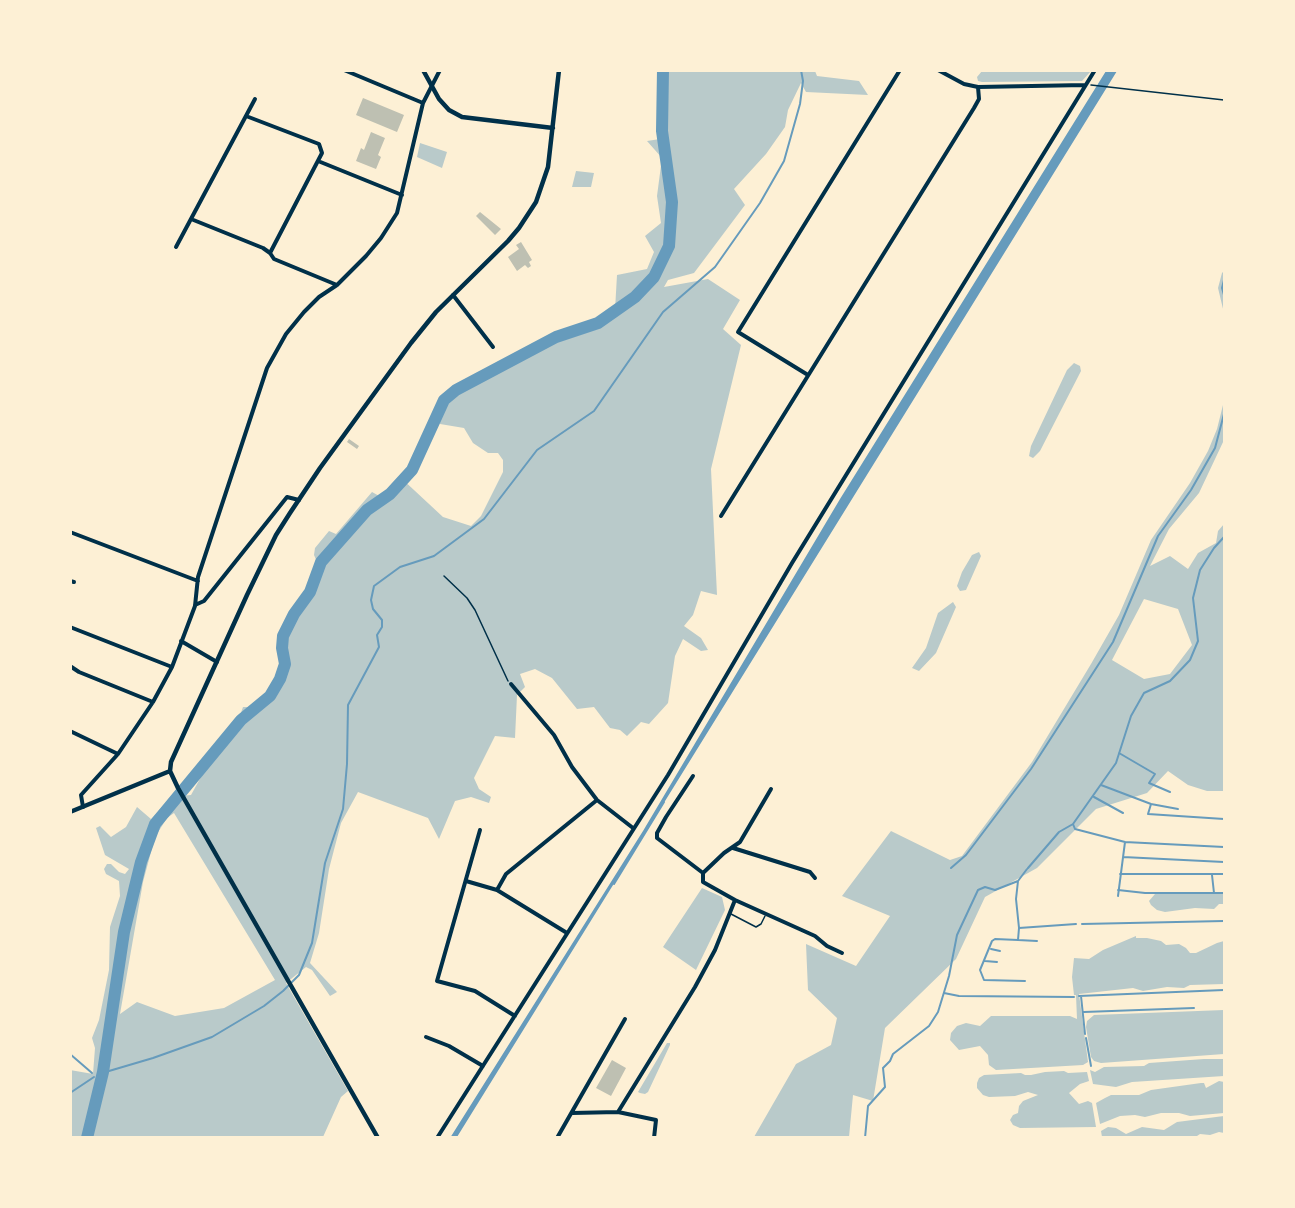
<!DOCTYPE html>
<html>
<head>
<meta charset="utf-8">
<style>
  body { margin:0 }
  #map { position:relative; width:1295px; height:1208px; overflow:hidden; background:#fdf0d5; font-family:"Varela Round",sans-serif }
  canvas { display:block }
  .frame { position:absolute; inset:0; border:72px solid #fdf0d5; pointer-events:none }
</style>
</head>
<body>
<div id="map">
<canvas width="1295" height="1208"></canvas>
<div class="frame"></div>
</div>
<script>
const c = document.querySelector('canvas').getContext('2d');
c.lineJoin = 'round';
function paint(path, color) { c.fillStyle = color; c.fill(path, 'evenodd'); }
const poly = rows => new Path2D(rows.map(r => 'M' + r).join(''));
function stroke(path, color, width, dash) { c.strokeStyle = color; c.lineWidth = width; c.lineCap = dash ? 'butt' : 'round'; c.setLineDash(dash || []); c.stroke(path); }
paint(poly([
  [667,71,815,71,817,76,859,81,868,95,806,92,801,83,788,110,785,127,766,154,734,189,745,205,694,273,668,280,664,287,708,279,740,300,723,329,741,345,711,469,717,595,701,591,693,615,684,626,701,638,708,650,701,651,683,639,675,656,668,703,649,724,641,722,627,736,620,730,610,728,594,707,577,709,552,678,535,669,520,674,525,687,517,695,515,738,495,736,474,778,479,789,491,797,489,803,471,797,455,801,439,839,428,818,358,792,341,823,329,869,319,933,310,963,337,992,330,996,312,970,306,967,286,983,348,1091,341,1097,323,1137,71,1137,70,1070,93,1074,95,1048,92,1038,99,1020,109,970,110,927,120,896,119,881,106,874,104,869,107,864,111,864,119,872,125,874,129,869,105,855,96,828,100,826,111,837,126,827,137,807,151,819,171,797,191,795,217,748,236,727,243,707,258,707,269,695,271,686,280,665,278,652,294,617,311,597,320,569,314,555,315,548,329,531,336,534,372,492,381,497,400,477,443,517,471,526,481,516,503,472,503,460,498,453,488,453,473,443,464,428,440,424,438,410,452,398,505,366,615,310,617,275,647,269,654,252,645,236,661,223,657,196,662,158,647,141,660,139,660,128,666,128],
  [174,813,275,980,224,1008,175,1016,137,1002,120,1014,143,882,155,837,167,818],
  [982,71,982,70,1091,71,1082,81,982,82,978,81,977,77],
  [420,143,447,152,442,168,417,157],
  [576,171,594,173,591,187,572,187],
  [1224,271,1224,313,1218,288,1222,273],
  [1074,363,1080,366,1081,371,1040,451,1033,458,1029,456,1031,446,1067,370],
  [1224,401,1224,440,1199,493,1169,529,1150,566,1170,556,1188,569,1198,553,1216,543,1218,531,1224,524,1224,791,1207,791,1188,785,1168,771,1147,793,1096,809,1037,868,985,897,956,959,885,1028,873,1101,853,1095,849,1137,754,1137,796,1064,831,1045,837,1018,808,990,806,944,856,966,890,916,842,896,891,831,950,860,962,856,1032,762,1091,664,1119,615,1151,540,1190,483,1208,451,1217,429],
  [1144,599,1178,609,1192,645,1170,674,1144,679,1112,660],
  [979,552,981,556,966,590,960,591,957,586,962,572,972,555],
  [953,602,956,607,936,653,919,671,912,668,926,648,938,613],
  [702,888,722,897,725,910,696,970,663,947],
  [1155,894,1224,894,1224,904,1219,904,1214,909,1195,908,1165,912,1157,910,1151,905,1149,901],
  [1136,936,1136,938,1147,938,1161,941,1166,945,1179,944,1186,948,1190,953,1196,953,1217,943,1224,941,1224,984,1190,985,1184,988,1167,987,1143,991,1133,988,1079,994,1088,1062,1083,1065,996,1070,989,1065,988,1055,980,1046,959,1050,950,1040,951,1033,957,1026,966,1023,980,1026,991,1016,1070,1016,1077,1019,1076,995,1074,995,1072,977,1074,958,1089,959,1103,950],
  [1224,1010,1224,1054,1101,1063,1094,1061,1091,1057,1086,1027,1087,1021,1094,1015],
  [667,1043,670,1043,670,1045,648,1092,645,1094,640,1093,638,1092],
  [1204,1059,1224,1059,1224,1076,1132,1082,1116,1087,1093,1084,1090,1070,1095,1072,1104,1067,1144,1066,1149,1063],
  [1064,1071,1068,1073,1087,1072,1089,1081,1080,1084,1069,1093,1079,1104,1088,1101,1092,1103,1096,1127,1020,1128,1013,1125,1010,1120,1013,1115,1018,1113,1019,1106,1023,1101,1038,1095,1028,1092,1015,1096,989,1097,983,1095,977,1088,977,1083,979,1078,984,1075,1021,1073,1025,1075,1031,1075,1045,1072],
  [1219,1081,1224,1082,1224,1113,1190,1116,1179,1113,1161,1113,1145,1117,1135,1115,1120,1116,1100,1124,1096,1103,1105,1098,1111,1095,1139,1095,1151,1090,1201,1083,1204,1083,1206,1088],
  [1224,1116,1224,1133,1219,1132,1210,1135,1200,1134,1197,1136,1183,1138,1102,1137,1101,1131,1108,1127,1116,1128,1126,1134,1142,1127,1164,1130,1177,1122]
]), '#b9caca');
paint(poly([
  [1106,71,1117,71,457,1137,450,1138,643,831,840,499]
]), '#669bbc');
stroke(poly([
  [1224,280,1222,288,1224,295],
  [1119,753,1155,774,1149,783,1170,792],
  [1101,785,1151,804,1148,814,1224,819],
  [1094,797,1123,813],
  [1151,804,1178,809],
  [1073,824,1075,829,1125,842,1118,896],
  [1125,842,1224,847],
  [1123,857,1224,862],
  [951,868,966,855,1031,769,1113,642,1158,536,1191,490,1215,448,1224,414],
  [1028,868,1059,832,1073,824,1116,763,1131,716,1144,693,1170,681,1190,660,1198,641,1193,598,1200,570,1214,548,1224,537],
  [1120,874,1224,874],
  [1212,875,1214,893],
  [1018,881,1016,899,1019,928,1076,924],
  [614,884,664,802],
  [1118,890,1145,893,1224,893],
  [1082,924,1224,921],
  [1019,928,1018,940,1037,941],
  [1018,940,995,939,992,941,980,970,984,980,1025,981],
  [991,949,1000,951],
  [985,961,997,962],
  [944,993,959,996,1074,997],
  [1079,996,1224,990],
  [1081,996,1085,1034],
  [1084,1012,1194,1008],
  [1086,1038,1091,1066],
  [70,1054,92,1073],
  [109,1071,153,1058,212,1037,264,1006,283,991,299,975,312,943,325,863,343,809,347,764,348,705,379,647,377,635,382,627,382,620,373,609,371,600,374,586,400,567,434,556,484,519,537,450,594,411,663,312,715,267,760,203,784,161,800,104,803,81,801,70],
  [101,1072,103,1072],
  [70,1093,94,1077],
  [865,1138,868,1106,885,1087,883,1068,890,1061,893,1054,929,1026,938,1012,949,976,957,935,978,890,985,887,995,890,1018,881,1027,869]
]), '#669bbc', 2);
stroke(poly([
  [87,1138,103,1072,124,932,141,862,155,824,241,720,270,696,280,679,285,664,282,648,283,636,294,614,310,592,321,562,367,510,390,494,412,470,444,400,456,390,556,337,598,323,635,297,654,277,669,246,672,202,662,131,663,70]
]), '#669bbc', 12);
paint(poly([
  [363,98,404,115,397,132,356,115],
  [371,132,385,138,378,155,381,157,376,169,356,161,361,148,364,150],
  [480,212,501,229,495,235,476,216],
  [521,242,532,260,529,262,531,266,528,268,525,265,517,271,508,257,519,249,516,245],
  [349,439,359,446,357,449,347,442],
  [612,1060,626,1068,611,1096,596,1088]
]), '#bec0b2');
stroke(poly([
  [1091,85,1224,100],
  [444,576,467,598,475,610,508,681]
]), '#003049', 1.5);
stroke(poly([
  [731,914,756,927,761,924,765,916]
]), '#003049', 1.5);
stroke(poly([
  [344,70,423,103],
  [938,70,964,84,978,87,1085,85],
  [246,116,319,144,322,153,270,253],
  [318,161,402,195],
  [191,219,263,248,270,253,274,259,337,285],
  [176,247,255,99],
  [453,295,493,347],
  [808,375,738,332,900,70],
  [721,516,974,108,979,99,978,87],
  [70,532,198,581],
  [70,581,74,582],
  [195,605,204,601,287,497,299,500],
  [70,627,172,667],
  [181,641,217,662],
  [70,666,79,672,153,702],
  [511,684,554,735,572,767,597,800,633,828],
  [70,731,118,754],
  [693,776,666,817,657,833,657,838,703,873],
  [771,789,740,842,724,853,703,873,703,882,735,900,815,936,827,946,842,953],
  [83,807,81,795,118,754,153,702,172,667,195,606,198,577,267,368,286,334,304,312,319,297,337,285,366,256,381,238,397,213,423,103,440,70],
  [480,830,437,981,475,991,515,1016],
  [733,848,810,872,815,878],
  [466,881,497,890,567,933],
  [497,890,506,874,597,800],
  [426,1037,449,1046,483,1066],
  [618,1112,695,987,715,950,735,900],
  [572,1113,618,1112,656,1120,654,1138],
  [437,1138,668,775,792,563,1095,70],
  [557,1138,625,1019]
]), '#003049', 4);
stroke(poly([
  [423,70,439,99,449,110,462,117,553,128],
  [70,812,170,771],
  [378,1138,178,788,170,771,171,762,247,595,276,535,290,513,320,468,411,343,436,312,508,241,519,228,536,202,548,167,559,70]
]), '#003049', 4.5);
</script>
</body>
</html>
